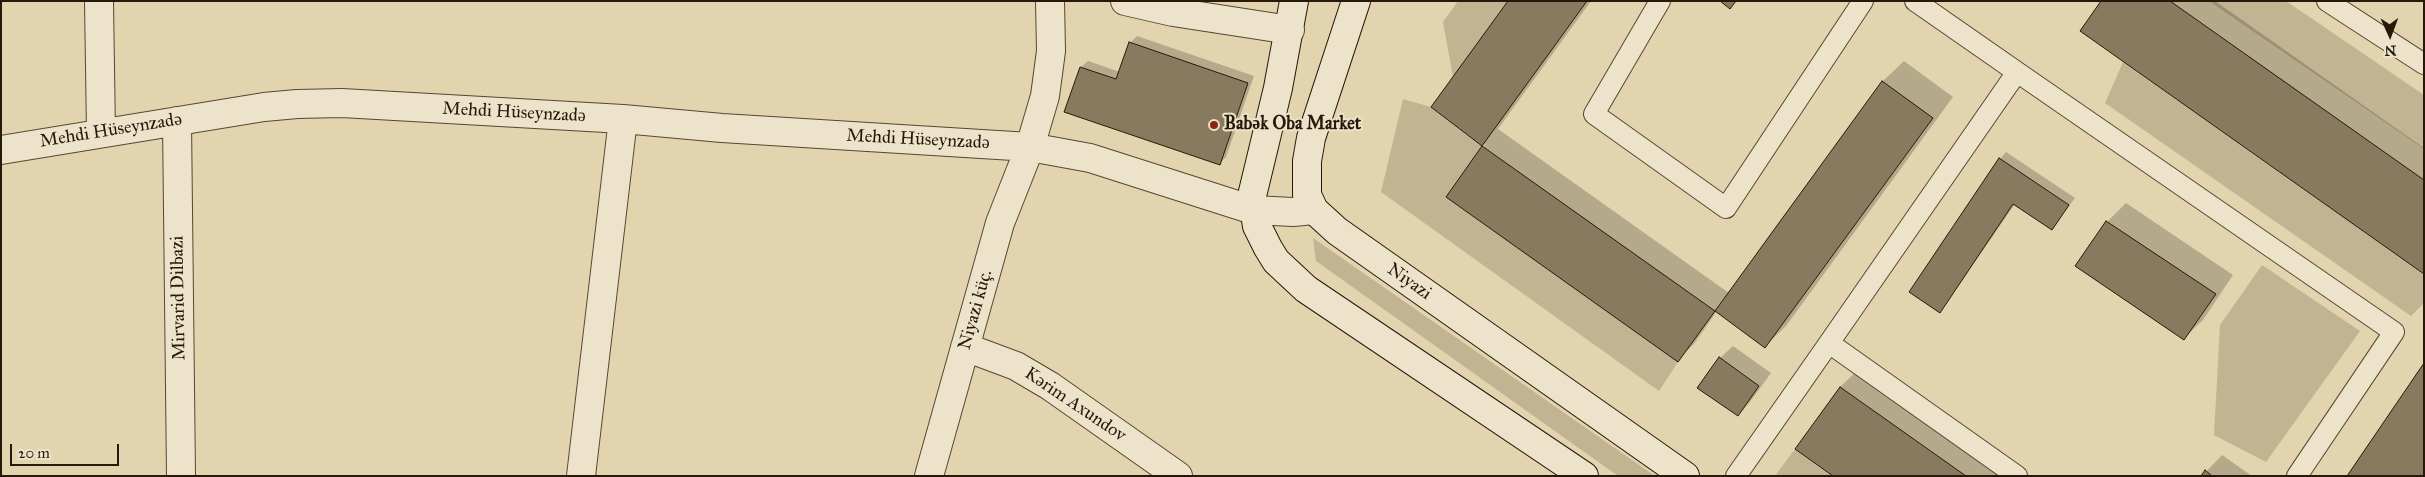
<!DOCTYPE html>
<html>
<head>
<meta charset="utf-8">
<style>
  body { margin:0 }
  #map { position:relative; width:2425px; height:477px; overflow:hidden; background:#e2d4ae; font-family:"IM FELL Great Primer",serif }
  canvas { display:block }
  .frame { position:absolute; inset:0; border:2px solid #27180a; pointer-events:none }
  .north { position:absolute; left:2365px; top:10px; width:50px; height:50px; -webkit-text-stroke:4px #ece3ca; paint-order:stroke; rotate:178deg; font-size:14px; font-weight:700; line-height:20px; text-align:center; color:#27180a }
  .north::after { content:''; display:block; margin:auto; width:18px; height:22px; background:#27180a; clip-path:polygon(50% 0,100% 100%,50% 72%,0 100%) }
  .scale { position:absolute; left:10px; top:444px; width:109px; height:22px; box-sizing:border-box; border:2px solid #27180a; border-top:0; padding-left:6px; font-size:15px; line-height:18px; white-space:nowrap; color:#27180a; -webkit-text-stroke:4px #ece3ca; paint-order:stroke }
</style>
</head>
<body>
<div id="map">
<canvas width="2425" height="477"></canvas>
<div class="frame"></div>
<div class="north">N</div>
<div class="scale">20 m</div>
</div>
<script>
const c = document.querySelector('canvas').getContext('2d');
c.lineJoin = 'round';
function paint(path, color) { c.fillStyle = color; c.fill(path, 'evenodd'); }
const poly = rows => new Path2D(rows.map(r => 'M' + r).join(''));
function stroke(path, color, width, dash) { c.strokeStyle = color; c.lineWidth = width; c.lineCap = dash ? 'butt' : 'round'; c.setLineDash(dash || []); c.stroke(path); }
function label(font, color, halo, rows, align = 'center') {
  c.font = font + ' "IM FELL Great Primer",serif'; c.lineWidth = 4; c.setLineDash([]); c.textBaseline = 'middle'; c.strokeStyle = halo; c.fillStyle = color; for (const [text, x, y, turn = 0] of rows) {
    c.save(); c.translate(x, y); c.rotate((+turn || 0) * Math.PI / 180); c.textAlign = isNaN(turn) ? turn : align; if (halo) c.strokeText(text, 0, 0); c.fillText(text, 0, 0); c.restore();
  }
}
paint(poly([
  [1458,1,1508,1,1453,77,1443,22],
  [2209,1,2286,1,2424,95,2424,149],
  [2123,62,2424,274,2424,303,2411,316,2105,103],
  [1403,99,1431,107,1482,146,1446,197,1678,362,1659,391,1381,192],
  [1313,238,1655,476,1618,476,1316,261],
  [2262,265,2360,331,2266,462,2214,435,2220,325],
  [1795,449,1833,476,1775,476]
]), '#c2b492');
paint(poly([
  [1510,1,1591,1,1498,129,1729,293,1883,81,1904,61,1953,97,1786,326,1765,346,1717,311,1694,344,1678,360,1447,196,1485,144,1483,144],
  [2103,1,2215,1,2424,148,2424,273],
  [1137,36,1254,76,1226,157,1219,164,1081,67,1088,61,1120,72,1130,43],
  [2006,152,2075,198,2052,229,2015,204,1940,312,2000,159],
  [2126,203,2233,275,2203,320,2184,338,2107,222],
  [1733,346,1771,373,1750,402,1738,415,1720,358],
  [1859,369,2010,476,1836,476,1797,448,1840,387],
  [2222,455,2252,476,2202,476]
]), '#0003');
const building = poly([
  [1508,1,1587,1,1482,146,1431,107,1508,1],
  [1720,1,1736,1,1730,9,1720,1],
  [2101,1,2170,1,2424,180,2424,274,2080,31,2101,1],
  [1129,42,1248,83,1220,165,1064,112,1080,67,1116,79,1129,42],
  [1882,81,1933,118,1765,348,1715,311,1882,81],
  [1482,146,1715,311,1678,362,1446,197,1482,146],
  [1999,158,2069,205,2052,230,2013,204,1940,313,1909,292,1999,158],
  [2106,221,2216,294,2184,340,2075,266,2106,221],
  [1719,357,1759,386,1738,416,1697,388,1719,357],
  [2424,363,2424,476,2347,476,2424,363],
  [1840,387,1966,476,1833,476,1795,449,1840,387],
  [2205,470,2212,476,2201,476,2205,470]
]);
paint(building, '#887a5f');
stroke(building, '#27180a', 1);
const service = poly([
  [1660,1,1594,114,1726,208,1863,1],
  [1915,1,2017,72],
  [2327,1,2424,64],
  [1829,343,2017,72,2394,332,2297,476],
  [1736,476,1829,343,2017,476]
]);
const minor = poly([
  [99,1,101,133],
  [1125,1,1173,12,1290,30],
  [177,121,181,476],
  [1,150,264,107,297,104,342,103,623,119,722,128,1030,147,1090,158,1253,210,1293,212,1314,210],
  [965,347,1016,366,1050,386,1178,476],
  [581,476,623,119],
  [929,476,1000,223,1030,147,1045,96,1051,51,1050,1]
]);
const secondary = poly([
  [1294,1,1278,88,1252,196,1257,226,1268,248,1276,261,1306,289,1584,476],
  [1356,1,1311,138,1307,161,1307,195,1314,210,1337,231,1685,476]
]);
stroke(service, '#564733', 22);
stroke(minor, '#564733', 30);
stroke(secondary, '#27180a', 30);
stroke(service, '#ece3ca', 20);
stroke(minor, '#ece3ca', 28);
stroke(secondary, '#ece3ca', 28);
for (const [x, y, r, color] of [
  [1214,125,5,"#8f2418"]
]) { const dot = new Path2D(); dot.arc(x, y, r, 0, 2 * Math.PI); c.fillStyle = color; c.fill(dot); stroke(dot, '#ece3ca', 2); }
label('18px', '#27180a', '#ece3ca', [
  ["Mehdi Hüseynzadə",514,113,3],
  ["Mehdi Hüseynzadə",111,131,-9],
  ["Mehdi Hüseynzadə",918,140,3],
  ["Niyazi",1409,282,35],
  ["Mirvarid Dilbazi",179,298,-91],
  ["Niyazi küç.",976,310,-74],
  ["Kərim Axundov",1075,405,34]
]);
label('bold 18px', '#27180a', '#ece3ca', [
  ["Babək Oba Market",1224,125]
], 'left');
</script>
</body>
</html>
